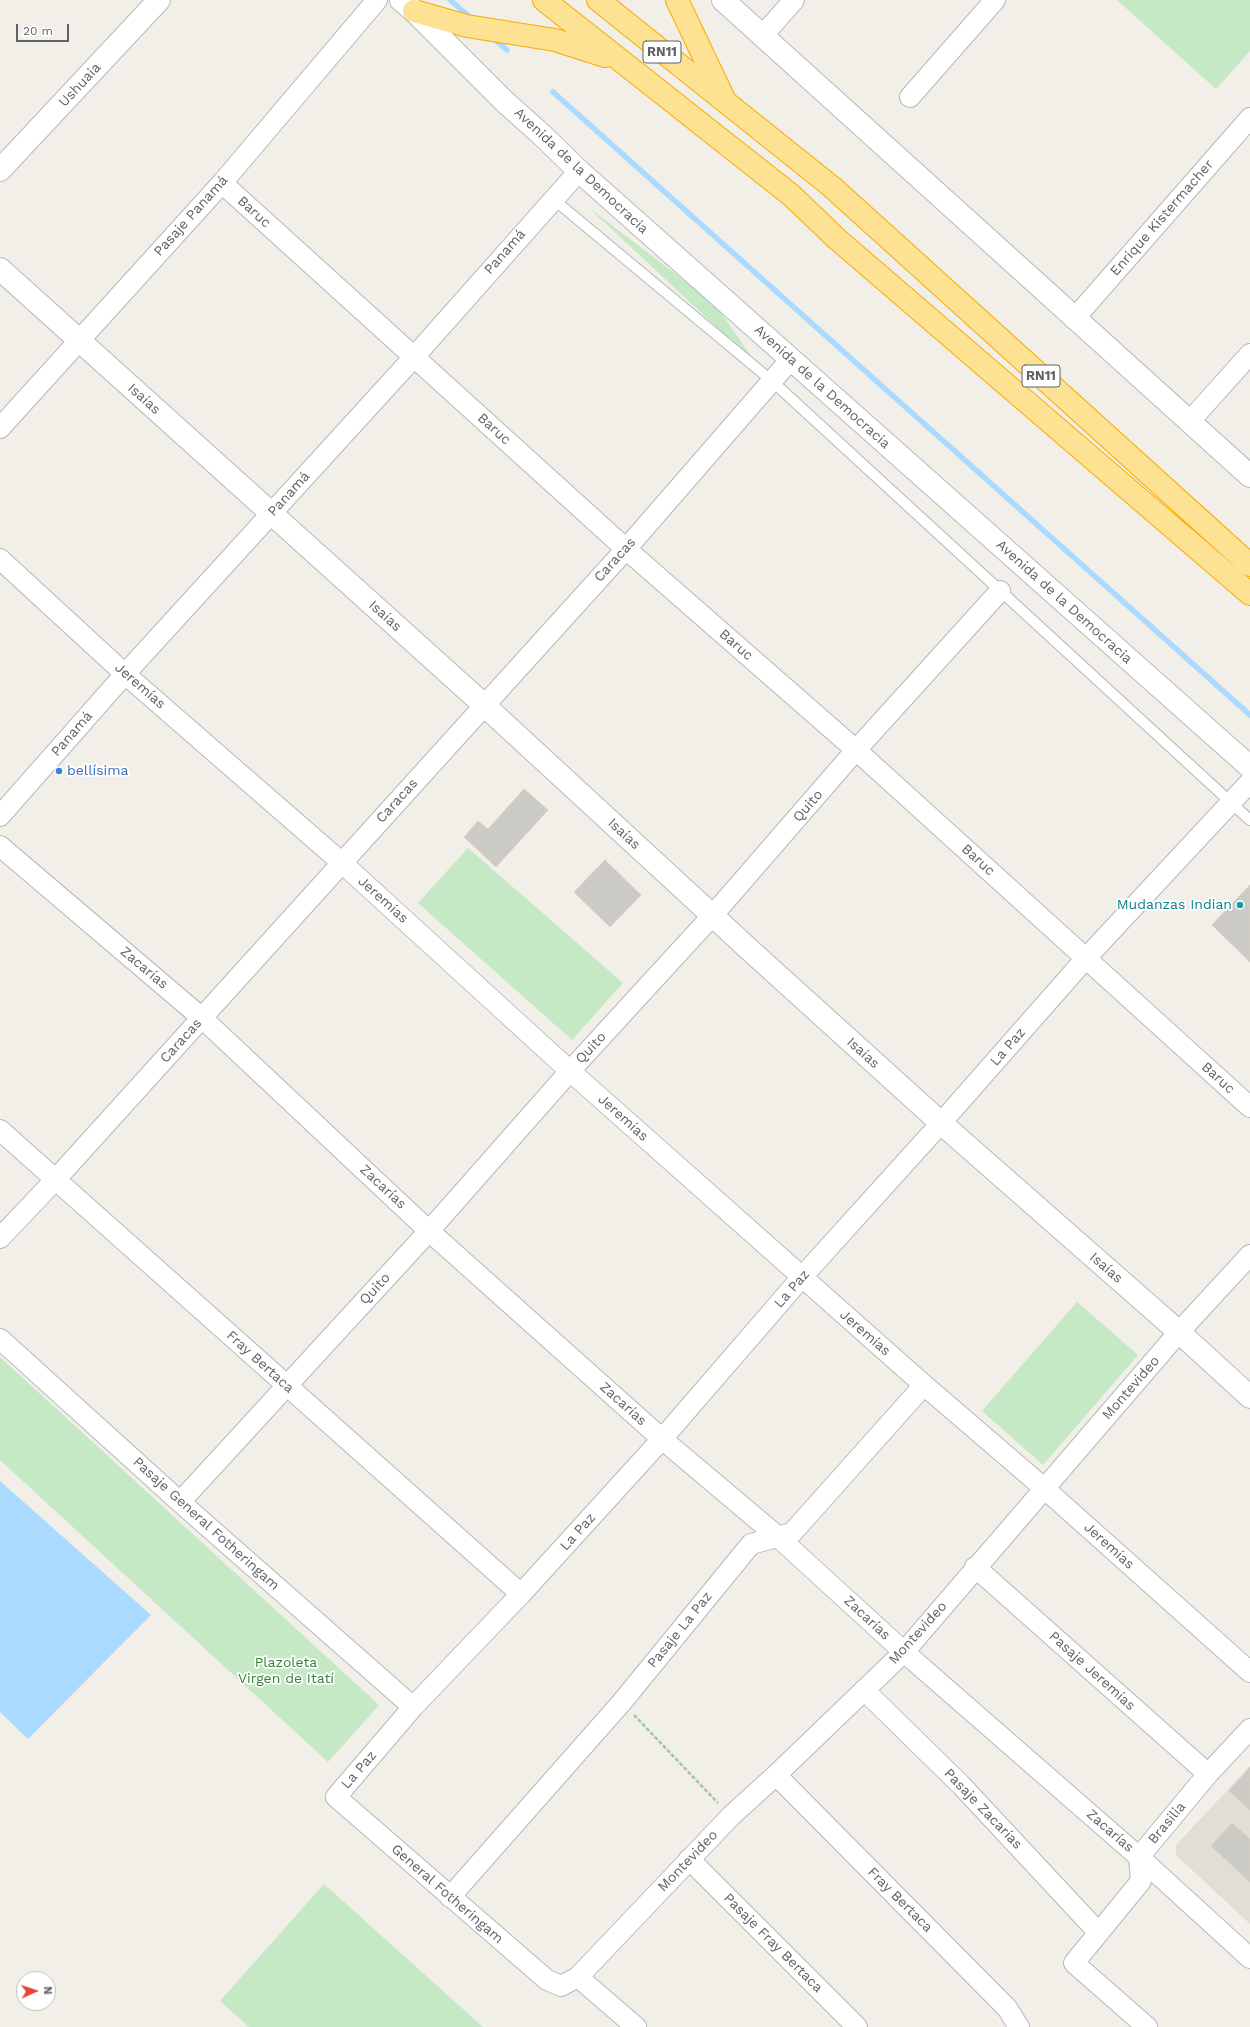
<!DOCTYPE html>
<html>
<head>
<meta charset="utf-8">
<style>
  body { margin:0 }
  #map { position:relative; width:1250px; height:2027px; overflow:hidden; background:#f1efe8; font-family:"Work Sans",sans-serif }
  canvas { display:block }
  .north { position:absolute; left:16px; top:1971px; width:40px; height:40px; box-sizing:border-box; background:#fff; border:1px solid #bfc1c3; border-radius:50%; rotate:87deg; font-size:11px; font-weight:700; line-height:16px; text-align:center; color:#5f6368 }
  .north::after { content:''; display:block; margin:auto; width:14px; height:18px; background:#ea4335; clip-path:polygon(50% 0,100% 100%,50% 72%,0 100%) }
  .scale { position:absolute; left:16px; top:24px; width:53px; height:18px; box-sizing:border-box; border:2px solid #5f6368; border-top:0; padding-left:5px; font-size:12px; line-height:14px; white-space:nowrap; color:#5f6368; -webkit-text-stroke:3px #fff; paint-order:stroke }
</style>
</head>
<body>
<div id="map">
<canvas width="1250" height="2027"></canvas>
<div class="north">N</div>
<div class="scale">20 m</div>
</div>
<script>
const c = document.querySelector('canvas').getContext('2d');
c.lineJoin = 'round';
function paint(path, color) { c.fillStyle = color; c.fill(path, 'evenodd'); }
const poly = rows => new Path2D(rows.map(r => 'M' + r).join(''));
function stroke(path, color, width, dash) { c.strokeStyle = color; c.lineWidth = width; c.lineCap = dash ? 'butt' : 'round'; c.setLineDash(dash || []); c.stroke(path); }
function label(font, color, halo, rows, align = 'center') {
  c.font = font + ' "Work Sans",sans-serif'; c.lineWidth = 3.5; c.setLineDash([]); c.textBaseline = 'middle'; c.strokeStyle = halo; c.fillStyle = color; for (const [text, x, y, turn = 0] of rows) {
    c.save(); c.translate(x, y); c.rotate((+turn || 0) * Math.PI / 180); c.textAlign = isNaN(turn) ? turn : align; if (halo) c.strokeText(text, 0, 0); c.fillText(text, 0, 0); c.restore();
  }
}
paint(poly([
  [1250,1766,1250,1924,1176,1855,1176,1845]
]), '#e1ded6');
paint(poly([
  [1117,0,1250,0,1250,51,1216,89],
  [588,207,716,305,757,365],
  [468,848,623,983,572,1040,418,903],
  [1077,1302,1138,1355,1043,1465,982,1411],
  [0,1357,379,1705,328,1762,0,1460],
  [324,1884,483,2027,249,2027,220,2001]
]), '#c5e8c5');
paint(poly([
  [0,1481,151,1615,28,1739,0,1712]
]), '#aadaff');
stroke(poly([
  [450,0,471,18],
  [492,37,507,50],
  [553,92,1250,715]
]), '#aadaff', 5.5);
const building = poly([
  [524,789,548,810,496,867,464,837,478,821,488,829,524,789],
  [605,860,641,895,610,927,574,892,605,860],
  [1250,885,1250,962,1212,925,1250,885],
  [1250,1767,1250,1810,1229,1791,1250,1767],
  [1232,1823,1250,1839,1250,1882,1211,1846,1232,1823]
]);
paint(building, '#cccac5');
stroke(building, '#d6d1c6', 1);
const lane = poly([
  [552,198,772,381,1250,820]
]);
const street = poly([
  [763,35,794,0],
  [910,97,995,0],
  [222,183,626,549,856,750,1250,1107],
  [1074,319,1250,118],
  [1190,421,1250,354],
  [0,428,222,183,377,0],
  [0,559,125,674,341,862,570,1071,924,1385,1045,1489,1250,1672],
  [1250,782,1087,957,941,1123,802,1277,662,1439,521,1594,413,1707,336,1797,547,1980,561,1986,578,1977,731,1816,776,1775,904,1652,1179,1332,1250,1255],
  [0,816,125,674,414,357,579,171],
  [0,846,202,1018,429,1231,662,1439,777,1536,904,1652,1139,1857,1250,1958],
  [0,1130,521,1594],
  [0,1238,56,1179,626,549,791,359],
  [0,1339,180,1502,413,1707],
  [180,1502,429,1231,570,1071,712,916,856,750,1000,591],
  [975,1567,1208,1774],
  [864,1690,961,1785,1098,1932],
  [776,1775,1007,2008,1019,2027],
  [689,1859,857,2027],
  [450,1897,622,1702,751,1544,792,1533,924,1385],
  [578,1977,636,2027],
  [1147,2027,1074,1963,1141,1881,1139,1857,1208,1774,1250,1729]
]);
const secondary = poly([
  [401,0,414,11,505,102,542,135,579,171,1250,767],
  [723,0,1250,476],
  [0,170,159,0],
  [0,269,484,705,752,952,941,1123,1179,1332,1250,1397]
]);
const highway = poly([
  [544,0,791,195,837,239,1250,594],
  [598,0,832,187,1250,565],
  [677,0,724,99],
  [414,11,467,26,555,40,605,56]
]);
stroke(lane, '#b5b8bc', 12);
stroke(street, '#b5b8bc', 22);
stroke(secondary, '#b6babf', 24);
stroke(highway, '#f9ab00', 24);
stroke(poly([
  [634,1715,718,1803]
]), '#9cc7a9', 2.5, [4, 2]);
stroke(lane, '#fff', 10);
stroke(street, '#fff', 20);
stroke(secondary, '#fff', 22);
stroke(highway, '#fde293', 22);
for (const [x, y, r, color] of [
  [59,771,4,"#3f7fe0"],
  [1240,905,4,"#0f9aa8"]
]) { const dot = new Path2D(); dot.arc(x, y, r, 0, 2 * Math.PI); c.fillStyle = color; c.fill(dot); stroke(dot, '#fff', 1.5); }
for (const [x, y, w] of [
  [662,52,38],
  [1041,376,38]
]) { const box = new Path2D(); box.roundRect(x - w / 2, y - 11, w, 22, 3); c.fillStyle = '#fff'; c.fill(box); stroke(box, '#5f6368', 1); }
label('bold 13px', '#5f6368', null, [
  ["RN11",662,52],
  ["RN11",1041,376]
]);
label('14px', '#5f6368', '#fff', [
  ["Ushuaia",80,85,-47],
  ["Avenida de la Democracia",581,171,43],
  ["Baruc",254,212,42],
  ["Pasaje Panamá",191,216,-48],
  ["Enrique Kistermacher",1162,218,-49],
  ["Panamá",505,252,-49],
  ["Avenida de la Democracia",822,387,42],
  ["Isaías",144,399,42],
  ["Baruc",494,429,42],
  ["Panamá",289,494,-48],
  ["Caracas",615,560,-48],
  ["Avenida de la Democracia",1064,602,42],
  ["Isaías",385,616,42],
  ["Baruc",736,645,41],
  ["Jeremías",140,686,41],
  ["Panamá",72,734,-49],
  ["Caracas",397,801,-48],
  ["Quito",808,806,-49],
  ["Isaías",624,834,43],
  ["Baruc",978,860,42],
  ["Jeremías",383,900,42],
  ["Zacarías",144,968,40],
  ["Caracas",181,1041,-48],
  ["La Paz",1008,1047,-49],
  ["Quito",591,1048,-47],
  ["Isaías",863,1053,42],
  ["Baruc",1218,1078,42],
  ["Jeremías",623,1118,42],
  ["Zacarías",383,1187,43],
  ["Isaías",1106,1268,41],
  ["Quito",375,1289,-47],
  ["La Paz",792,1289,-49],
  ["Jeremías",865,1333,41],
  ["Fray Bertaca",260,1362,42],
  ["Montevideo",1131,1388,-49],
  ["Zacarías",623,1404,42],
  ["Pasaje General Fotheringam",206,1524,42],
  ["La Paz",578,1532,-48],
  ["Jeremías",1109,1546,42],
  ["Zacarías",867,1618,43],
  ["Pasaje La Paz",680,1630,-51],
  ["Montevideo",918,1633,-48],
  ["Pasaje Jeremías",1092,1671,42],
  ["La Paz",359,1770,-49],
  ["Pasaje Zacarías",983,1809,46],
  ["Brasilia",1167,1823,-50],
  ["Zacarías",1110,1831,41],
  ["Montevideo",688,1861,-46],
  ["General Fotheringam",447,1894,41],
  ["Fray Bertaca",900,1900,45],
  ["Pasaje Fray Bertaca",773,1943,45]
]);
label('14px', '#366cbe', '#fff', [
  ["bellísima",67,771]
], 'left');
label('14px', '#0d838f', '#fff', [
  ["Mudanzas Indian",1232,905]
], 'right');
label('14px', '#348238', '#fff', [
  ["Plazoleta",286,1663],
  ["Virgen de Itatí",286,1679]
]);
</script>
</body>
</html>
